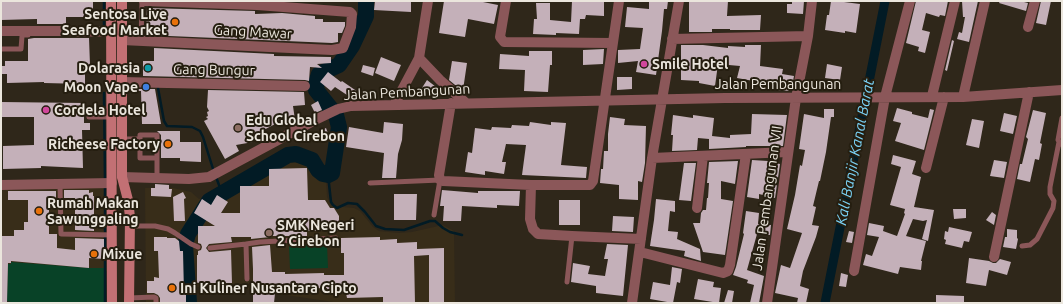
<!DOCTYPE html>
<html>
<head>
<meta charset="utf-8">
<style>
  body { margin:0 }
  #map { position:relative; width:1063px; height:304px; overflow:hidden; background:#2f271a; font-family:Ubuntu,sans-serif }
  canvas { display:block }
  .frame { position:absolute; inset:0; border:2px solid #ebe6dd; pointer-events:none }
</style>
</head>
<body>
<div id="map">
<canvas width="1063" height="304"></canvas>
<div class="frame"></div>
</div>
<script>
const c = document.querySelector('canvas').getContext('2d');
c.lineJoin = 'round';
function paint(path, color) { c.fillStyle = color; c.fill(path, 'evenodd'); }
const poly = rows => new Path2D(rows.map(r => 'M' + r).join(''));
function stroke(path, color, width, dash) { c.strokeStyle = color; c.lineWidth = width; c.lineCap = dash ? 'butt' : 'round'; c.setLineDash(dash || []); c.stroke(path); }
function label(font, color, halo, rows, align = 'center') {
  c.font = font + ' Ubuntu,sans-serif'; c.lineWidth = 4; c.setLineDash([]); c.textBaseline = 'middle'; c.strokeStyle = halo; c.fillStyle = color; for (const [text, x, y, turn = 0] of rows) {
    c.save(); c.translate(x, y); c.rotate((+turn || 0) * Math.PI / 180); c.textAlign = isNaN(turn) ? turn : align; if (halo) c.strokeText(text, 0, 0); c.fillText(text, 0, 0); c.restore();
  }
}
paint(poly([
  [288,162,308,164,317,173,326,178,327,197,332,206,354,208,360,211,373,227,379,231,399,233,412,232,443,225,454,231,455,303,340,303,245,289,195,287,186,282,186,303,146,303,145,188,173,188,191,192,199,199,215,194,221,195,251,180,271,167],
  [106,187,107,271,1,264,1,190]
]), '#382d19');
paint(poly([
  [289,245,327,245,328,268,290,269],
  [11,262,89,268,104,268,104,303,12,303,11,302,7,301,8,264,11,264]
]), '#084227');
stroke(poly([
  [104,1,104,26],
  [158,88,164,121,167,126,192,127,200,131,203,137,214,172],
  [104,93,105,180],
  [328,175,331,202,333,205,337,208,348,203,357,204,365,212,376,226,385,229,404,230,430,221,435,221,443,228,450,232,462,235],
  [216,177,222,193],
  [105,186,105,231],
  [105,303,105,236]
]), '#021b25', 2.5);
stroke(poly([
  [825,303,885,1]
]), '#021b25', 9);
stroke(poly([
  [189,303,185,245,188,234,209,201,288,155,296,154,312,160,318,170,323,174,328,175,332,173,339,127,336,115,316,90,317,80,319,74,339,65,352,46,366,16,366,1]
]), '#021b25', 16);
paint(poly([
  [17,1,93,1,93,17,66,17,66,24,37,24,37,19,1,20,1,2],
  [375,1,411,1,411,12,374,10],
  [444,1,478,1,498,5,494,24,468,19,465,37,439,33],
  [572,1,604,1,604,16,586,15,585,19,580,19,579,34,556,33,556,35,533,34,534,19,537,19,536,3,550,3,550,20,571,22],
  [649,1,668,1,667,9,664,9,662,31,656,75,636,72,638,61,618,63,618,50,640,49,643,28,625,27,627,7,649,9],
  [696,1,728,1,727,16,761,15,760,30,730,30,730,29,712,29,712,32,689,32,689,2,696,2],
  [792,1,804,1,803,14,787,13,787,4,792,4],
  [831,1,845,1,844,2,860,4,856,33,845,31,845,33,825,30,827,15,829,15],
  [916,1,948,1,945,16,940,15,939,17,926,13,922,30,930,32,925,53,918,51,919,47,906,43],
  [962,1,978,1,969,42,957,39,959,32,962,33,965,17,963,17],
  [1000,1,1020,1,1028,3,1026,11,999,3],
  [1041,1,1051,1,1046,25,1036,23],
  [147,8,255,11,255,14,282,13,315,16,315,19,323,19,323,22,345,22,345,26,342,33,338,33,338,42,332,43,146,35],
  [34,38,89,38,90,65,85,65,85,84,44,83,44,82,7,83,7,74,1,74,1,66,5,66,5,61,28,61,28,39],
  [952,40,954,41,947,71,945,70],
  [681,45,703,45,728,48,728,46,745,47,745,45,761,45,760,66,783,69,782,74,794,76,791,91,759,89,759,82,737,78,740,66,718,64,715,86,699,83,699,81,681,80],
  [154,48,274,54,274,56,331,57,331,63,317,64,322,68,310,67,309,81,305,80,143,76,143,61,154,61],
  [604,49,603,64,583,65,583,50],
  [529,51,552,51,552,65,550,65,548,92,524,91,525,70,499,69,500,54,529,56],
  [381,57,401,65,394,81,375,73],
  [452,61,467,63,463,90,460,89,449,80],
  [827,64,842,67,840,80,825,78],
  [363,65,375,68,373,76,361,72],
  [328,72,341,82,342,81,358,92,353,99,335,87,331,91,320,82],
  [617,77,632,77,632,89,617,90],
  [427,80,440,90,434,97,427,92,425,95,420,91],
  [137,89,155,89,161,124,142,124,141,91,137,91],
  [208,90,304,92,305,105,293,106,295,120,279,122,256,134,258,137,253,142,236,145,239,151,225,159,204,121,208,119,206,117,208,116,207,112,209,111,207,107],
  [318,101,322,110,315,113,311,105],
  [1,102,84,103,84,123,90,123,90,130,82,130,83,168,41,166,41,168,3,169,3,146,34,145,34,117,1,117],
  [897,108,912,112,912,114,928,118,930,109,934,110,924,150,895,141,901,123,893,121],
  [824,109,834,109,834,117,831,117,826,152,820,181,819,181,813,206,816,207,812,225,819,226,816,237,803,271,800,286,809,289,806,303,797,303,798,298,775,293,781,265,790,268,802,233,787,229,795,195,800,165,802,166,805,150,799,149,804,114,824,118],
  [1033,110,1046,113,1040,143,1042,144,1039,160,1035,159,1030,182,1017,179,1020,164,1022,164,1028,139,1026,137],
  [1004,113,1017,116,1013,134,1000,131],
  [752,114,787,115,783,146,746,146,746,147,709,149,709,139,698,138,697,150,672,151,673,135,671,135,673,115,693,118,693,115,714,118,712,136,730,138,730,135,751,134],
  [610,117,625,119,624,125,646,126,645,163,642,182,638,181,638,200,619,199,619,185,600,183,601,169,603,169,604,151,608,151,608,134],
  [972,119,984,121,979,148,966,145],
  [384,122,403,124,402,140,398,154,396,178,382,178,384,153,346,147,349,127,383,133],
  [530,122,551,125,551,122,566,123,561,165,587,167,586,178,522,175,526,145,506,144,502,162,506,162,504,174,485,171,485,175,465,172,468,152,472,153,475,128,491,130,492,127,511,128,512,125,529,126],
  [326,128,329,136,322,138,320,131],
  [157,131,180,131,180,142,201,142,201,162,180,161,180,158,161,158,161,135],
  [893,155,916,161,912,174,921,177,914,207,934,210,932,220,931,220,932,220,928,241,922,239,927,220,923,221,913,219,906,236,926,241,921,261,922,261,921,270,900,267,898,274,863,265,866,254,872,256,879,237,867,235,869,223,884,226,883,231,897,236,905,214,904,213,905,209,890,205,901,167,891,164],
  [752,160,768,161,780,164,775,198,759,194,759,199,747,197],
  [994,160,1007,162,1004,178,990,176],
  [738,161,735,184,721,181,721,199,733,201,725,255,703,252,693,223,700,223,701,213,703,210,706,210,707,198,708,198,709,183,707,183,709,162],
  [684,163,696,163,691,201,679,200],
  [307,168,308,200,325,200,330,208,334,208,339,216,339,231,307,231,307,236,270,236,270,237,251,239,251,237,231,237,232,242,209,244,206,248,209,252,231,250,232,283,197,283,197,255,198,255,198,251,201,250,202,247,201,244,198,243,198,226,215,226,194,213,202,199,211,205,217,195,228,202,221,213,240,213,240,186,269,186,269,169],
  [155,184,169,185,169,189,172,189,171,197,151,196,151,188,155,188],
  [64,190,89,190,89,193,93,192,93,196,94,196,94,231,75,230,75,198,64,198],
  [442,190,478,193,478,191,520,191,519,206,497,205,497,208,462,206,461,221,443,221,444,206,440,206],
  [8,191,56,191,56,201,49,201,49,234,57,234,57,248,75,250,75,238,104,239,104,259,89,258,89,268,11,261,11,263,8,263,7,303,1,303,1,236,14,236,14,230,24,230,24,222,28,222,28,200,8,200],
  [183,192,186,198,184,199,185,221,174,221,173,197],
  [394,194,417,194,416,220,394,220],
  [656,199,675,201,675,212,670,211,668,231,678,232,677,239,700,249,701,261,684,256,685,251,650,246,654,220],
  [559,200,580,200,580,225,559,225],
  [953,209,966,209,966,218,954,219],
  [746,211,759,213,758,224,771,225,770,235,757,234,747,270,764,276,759,303,750,303,754,285,747,283,748,280,733,275,736,267,744,234,743,233],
  [992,212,996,215,994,225,986,220],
  [613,216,634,217,633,232,612,231],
  [949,227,972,232,969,242,964,241,962,248,945,244,946,240,944,239,945,231,948,232],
  [1007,229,1017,230,1017,238,1018,239,1016,249,1003,247,1005,237,1007,237],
  [849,231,854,232,852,243,846,242],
  [154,237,167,237,167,238,175,238,179,241,180,251,183,251,184,293,186,293,186,303,160,303,160,298,158,295,154,293,147,293,147,281,154,281,154,277,159,278,158,251,154,251],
  [380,237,380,240,397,239,397,243,417,242,417,249,444,248,444,303,429,303,429,255,414,256,415,303,383,303,383,297,347,298,346,293,328,293,327,288,289,289,289,285,276,284,274,303,253,303,253,269,252,247,270,245,272,272,285,272,285,274,324,273,324,275,344,275,344,253,341,253,341,238],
  [607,244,628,245,623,296,596,293,596,286,571,282,573,263,590,266,588,274,605,276,608,259,604,259],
  [969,258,989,261,993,263,996,263,1000,259,1011,262,1007,275,989,270,986,286,966,283],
  [672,267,682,269,680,283,677,282,673,303,650,299,653,282,670,285],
  [841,273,848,275,846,287,839,286],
  [698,279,714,282,713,287,721,288,719,303,694,299],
  [728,290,734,291,732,303,724,303],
  [936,295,964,296,964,303,936,303]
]), '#c4b0b9');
stroke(poly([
  [79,31,105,31]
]), '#4b4437', 10, [10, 5]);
stroke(poly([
  [77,34,112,34],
  [141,41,142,1],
  [1,49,21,49,22,36,23,35,28,35],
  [89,117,112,117],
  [122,139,140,139,140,135,157,135,157,178],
  [140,139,140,158,157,158],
  [1061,144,1058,140,1062,118],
  [370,183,440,180,434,215],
  [60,184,61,234,112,235],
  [130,226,155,226,168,229,175,233,191,244,198,247],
  [246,244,260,242,336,238],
  [1022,246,1030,245,1037,239,1053,208,1054,201,1050,194,1050,187,1059,142],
  [210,248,246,244,247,279],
  [567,282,572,236],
  [129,298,154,297,156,298,156,303]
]), '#8b5759', 5);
stroke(poly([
  [506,1,500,37,504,42,613,43],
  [1028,27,1035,1],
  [1,31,79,31],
  [672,39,808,36],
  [122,40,332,50,343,48,351,27,352,14,350,12,257,5,144,1],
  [419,58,440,80,466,103],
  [122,82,305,86],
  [932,96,955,1],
  [963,97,985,1],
  [451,103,439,175,440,180,443,181,531,185,590,185,593,181,619,1],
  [394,105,419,58,428,1],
  [652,158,788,152],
  [926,168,944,97],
  [122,177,189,179,209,177,315,120,338,109,351,106,725,98,963,97,1062,90],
  [1,185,112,183],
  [531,185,530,219,533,229,538,234,572,236,641,239],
  [697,208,703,156],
  [640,252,723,273,728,271,730,265,746,154],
  [994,257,1029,92],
  [854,271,885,97,910,1],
  [632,303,652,158,679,1],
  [767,303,796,98,808,36,812,1]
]), '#8b5759', 10);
stroke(poly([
  [111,1,112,303],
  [122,1,122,177,128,200,130,217,129,303]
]), '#c27074', 10);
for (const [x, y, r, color] of [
  [175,22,4,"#e8710a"],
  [644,64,4,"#d1479c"],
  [148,68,4,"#0f9aa8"],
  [146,87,4,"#3f7fe0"],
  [46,110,4,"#d1479c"],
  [238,128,4,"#8d6e63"],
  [168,144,4,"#e8710a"],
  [39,211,4,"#e8710a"],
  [269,233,4,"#8d6e63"],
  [94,254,4,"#e8710a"],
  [172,288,4,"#e8710a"]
]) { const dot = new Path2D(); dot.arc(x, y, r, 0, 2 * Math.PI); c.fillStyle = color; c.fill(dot); stroke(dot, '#251e10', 1.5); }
label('bold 14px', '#ebe6dd', '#251e10', [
  ["Sentosa Live",167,14,"right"],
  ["Seafood Market",167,30,"right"],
  ["Smile Hotel",652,64],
  ["Dolarasia",140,68,"right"],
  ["Moon Vape",138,87,"right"],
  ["Cordela Hotel",54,110],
  ["Edu Global",246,120],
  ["School Cirebon",246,136],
  ["Richeese Factory",160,144,"right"],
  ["Rumah Makan",47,203],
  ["Sawunggaling",47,219],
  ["SMK Negeri",277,225],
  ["2 Cirebon",277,241],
  ["Mixue",102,254],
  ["Ini Kuliner Nusantara Cipto",180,288]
], 'left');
label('14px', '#ebe6dd', '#251e10', [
  ["Gang Mawar",253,32,3],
  ["Gang Bungur",214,70,1],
  ["Jalan Pembangunan",778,84],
  ["Jalan Pembangunan",407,92,-3],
  ["Jalan Pembangunan VII",767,198,-82]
]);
label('italic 15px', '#7bd3f7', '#251e10', [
  ["Kali Banjir Kanal Barat",855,152,-79]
]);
</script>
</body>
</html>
